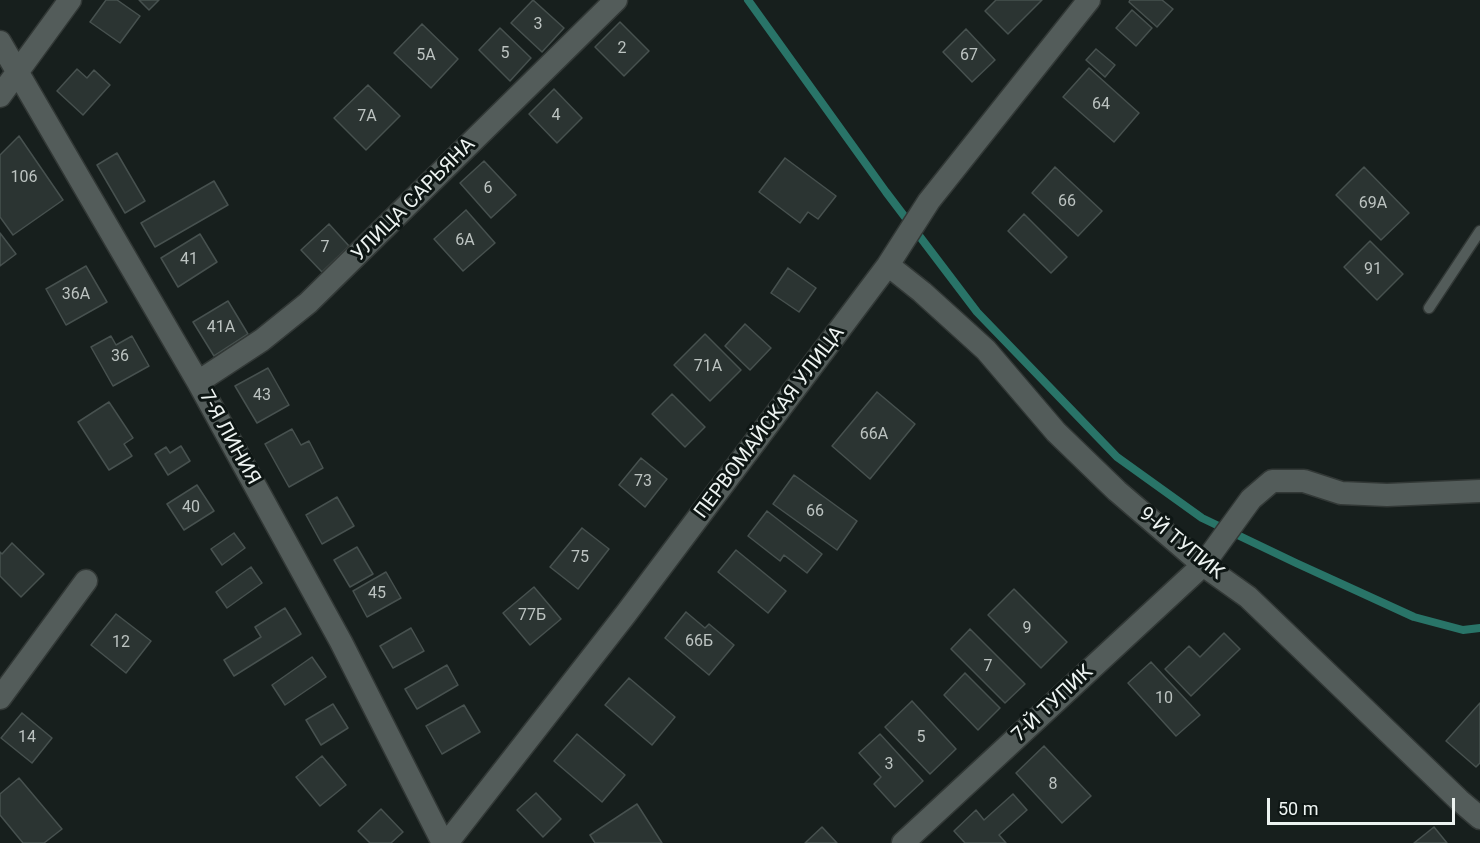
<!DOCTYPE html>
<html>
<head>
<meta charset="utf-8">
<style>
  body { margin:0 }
  #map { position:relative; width:1480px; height:843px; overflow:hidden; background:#171f1d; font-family:Roboto,sans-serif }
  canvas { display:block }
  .scale { position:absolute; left:1267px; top:798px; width:188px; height:27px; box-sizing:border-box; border:3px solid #edf3f1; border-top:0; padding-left:8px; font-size:18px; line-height:21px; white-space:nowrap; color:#edf3f1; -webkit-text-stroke:4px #0e1614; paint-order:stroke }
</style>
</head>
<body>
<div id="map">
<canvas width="1480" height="843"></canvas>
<div class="scale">50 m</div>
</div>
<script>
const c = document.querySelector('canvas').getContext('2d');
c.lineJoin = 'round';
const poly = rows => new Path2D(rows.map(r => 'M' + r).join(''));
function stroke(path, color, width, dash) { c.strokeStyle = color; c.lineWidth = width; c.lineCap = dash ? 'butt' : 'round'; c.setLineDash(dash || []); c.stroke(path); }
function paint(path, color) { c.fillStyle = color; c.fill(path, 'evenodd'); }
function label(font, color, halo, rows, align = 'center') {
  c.font = font + ' Roboto,sans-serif'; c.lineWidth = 6; c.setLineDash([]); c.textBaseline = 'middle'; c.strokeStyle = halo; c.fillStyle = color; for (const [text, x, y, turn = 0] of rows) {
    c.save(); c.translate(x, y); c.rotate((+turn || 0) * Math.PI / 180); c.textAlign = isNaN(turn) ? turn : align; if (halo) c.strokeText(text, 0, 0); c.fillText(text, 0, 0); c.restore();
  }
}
stroke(poly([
  [748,0,886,192,977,312,1117,457,1202,518,1296,563,1414,617,1463,630,1480,628]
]), '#297468', 8);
const building = poly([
  [106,0,117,0,140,16,120,43,90,22,106,0],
  [139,0,159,0,149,10,139,0],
  [533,0,564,28,542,52,511,23,533,0],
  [996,0,1042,0,1008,34,985,11,996,0],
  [1130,0,1162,0,1173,9,1157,27,1129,2,1130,0],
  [1132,10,1152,28,1136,46,1116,28,1132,10],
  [620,22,649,51,624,76,595,47,620,22],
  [422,24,458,59,431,88,394,53,422,24],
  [500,28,531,58,510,81,479,50,500,28],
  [966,29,995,60,972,82,943,52,966,29],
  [1096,49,1115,65,1105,77,1086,60,1096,49],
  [1089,68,1139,113,1114,142,1063,97,1089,68],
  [77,69,87,78,94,70,110,85,83,115,57,91,77,69],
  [368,85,400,116,366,150,334,118,368,85],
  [554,89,582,118,557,143,529,114,554,89],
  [19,136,63,200,13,235,0,217,0,155,19,136],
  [117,153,145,201,125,213,97,165,117,153],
  [785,158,836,196,818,219,808,212,800,223,759,192,785,158],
  [484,161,516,195,491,218,460,183,484,161],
  [1055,167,1102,211,1078,236,1032,193,1055,167],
  [1364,167,1409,213,1381,240,1336,195,1364,167],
  [214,181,228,205,155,247,141,223,214,181],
  [466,210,495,243,463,271,434,239,466,210],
  [1024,214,1067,257,1051,273,1008,231,1024,214],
  [329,224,349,246,322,272,301,250,329,224],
  [0,233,16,254,0,266,0,233],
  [200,234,217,262,178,287,161,258,200,234],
  [1370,241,1403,274,1377,300,1344,267,1370,241],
  [86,266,107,302,66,325,46,289,86,266],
  [788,268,816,288,799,312,771,293,788,268],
  [228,301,248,334,214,356,193,322,228,301],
  [745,324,771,348,750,370,725,346,745,324],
  [705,334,741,370,710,401,674,365,705,334],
  [111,336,116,345,132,336,149,366,113,386,91,347,111,336],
  [268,368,289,405,257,423,235,386,268,368],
  [877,392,915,424,870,479,832,446,877,392],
  [672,394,705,427,685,447,652,414,672,394],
  [109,402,133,438,124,444,132,456,109,470,78,422,109,402],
  [292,429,301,445,309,441,323,468,289,487,265,444,292,429],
  [181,446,190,461,168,475,155,454,166,447,170,453,181,446],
  [641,458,667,479,645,507,619,485,641,458],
  [794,475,857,521,837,550,773,504,794,475],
  [197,485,214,511,184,530,167,504,197,485],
  [337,497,354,526,322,544,306,515,337,497],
  [767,511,822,554,807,573,784,555,780,561,748,536,767,511],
  [582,528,609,549,578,589,550,567,582,528],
  [234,533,245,548,222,565,211,549,234,533],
  [12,543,44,574,21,597,0,576,0,552,2,554,12,543],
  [357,547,373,574,350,587,334,560,357,547],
  [736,550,786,591,768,613,718,572,736,550],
  [251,567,262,583,227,608,216,592,251,567],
  [386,572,401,598,367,617,353,591,386,572],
  [534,587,561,619,530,645,503,613,534,587],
  [1014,589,1067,642,1041,668,988,615,1014,589],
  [285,608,301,634,234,676,224,660,261,637,255,627,285,608],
  [686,612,705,628,709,624,734,645,709,675,665,638,686,612],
  [116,614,151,641,126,673,91,645,116,614],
  [411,628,424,651,393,668,380,646,411,628],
  [970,629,1025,684,1005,703,951,649,970,629],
  [1224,633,1240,649,1191,696,1165,669,1189,646,1200,657,1224,633],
  [312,657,326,677,285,705,272,685,312,657],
  [1151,662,1200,715,1176,736,1128,683,1151,662],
  [447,665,458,685,417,709,405,689,447,665],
  [965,673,1000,708,978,730,944,695,965,673],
  [629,678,675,717,652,745,605,705,629,678],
  [912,701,956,749,930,774,885,727,912,701],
  [1480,703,1480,763,1476,767,1446,741,1480,703],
  [333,704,348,728,321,745,306,720,333,704],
  [464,705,480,732,442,754,426,726,464,705],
  [22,713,52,738,32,763,1,738,22,713],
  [577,734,625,775,602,802,554,761,577,734],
  [880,734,923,781,895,807,874,784,881,777,859,753,880,734],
  [1044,746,1091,796,1062,823,1016,773,1044,746],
  [322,756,346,785,320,806,296,777,322,756],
  [19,778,62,829,44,843,23,843,0,815,0,794,19,778],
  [536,793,561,819,543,837,517,810,536,793],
  [1013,794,1027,810,999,835,1006,843,965,843,954,831,976,810,984,820,1013,794],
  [637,804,662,843,595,843,590,835,637,804],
  [381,809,403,832,391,843,370,843,358,831,381,809],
  [822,827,837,843,805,843,822,827],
  [1434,827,1447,843,1414,843,1434,827]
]);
paint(building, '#2b3432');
stroke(building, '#47514f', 1.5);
const service = poly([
  [1429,308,1480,231]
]);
const minor = poly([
  [0,42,198,382,341,642,443,843],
  [0,96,70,0],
  [888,265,922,292,986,350,1056,432,1117,491,1203,565,1248,597,1459,800,1480,818],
  [198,382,262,340,308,303,616,0],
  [0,698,86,581],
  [447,843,625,615,888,265,929,201,1089,0],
  [903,843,1203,565,1251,499,1272,481,1304,481,1341,493,1387,495,1480,491]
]);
stroke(service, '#323836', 13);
stroke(minor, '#323836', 25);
stroke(service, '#535c5a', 10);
stroke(minor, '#535c5a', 22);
label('16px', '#bcc3c1', null, [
  ["3",538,25],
  ["2",622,49],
  ["5",505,54],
  ["5А",426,56],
  ["67",969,56],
  ["64",1101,105],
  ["4",556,116],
  ["7А",367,117],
  ["106",24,178],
  ["6",488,189],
  ["66",1067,202],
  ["69А",1373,204],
  ["6А",465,241],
  ["7",325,248],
  ["41",189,260],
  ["91",1373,270],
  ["36А",76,295],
  ["41А",221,328],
  ["36",120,357],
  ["71А",708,367],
  ["43",262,396],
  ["66А",874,435],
  ["73",643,482],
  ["40",191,508],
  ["66",815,512],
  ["75",580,558],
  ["45",377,594],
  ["77Б",532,616],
  ["9",1027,629],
  ["66Б",699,642],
  ["12",121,643],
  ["7",988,667],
  ["10",1164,699],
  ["14",27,738],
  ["5",921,738],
  ["3",889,765],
  ["8",1053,785]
]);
label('20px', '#edf3f1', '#0e1614', [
  ["УЛИЦА САРЬЯНА",414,200,-45],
  ["ПЕРВОМАЙСКАЯ УЛИЦА",770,423,-53],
  ["7-Я ЛИНИЯ",229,438,61],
  ["9-Й ТУПИК",1181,544,39],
  ["7-Й ТУПИК",1053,704,-43]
]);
</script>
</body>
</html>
